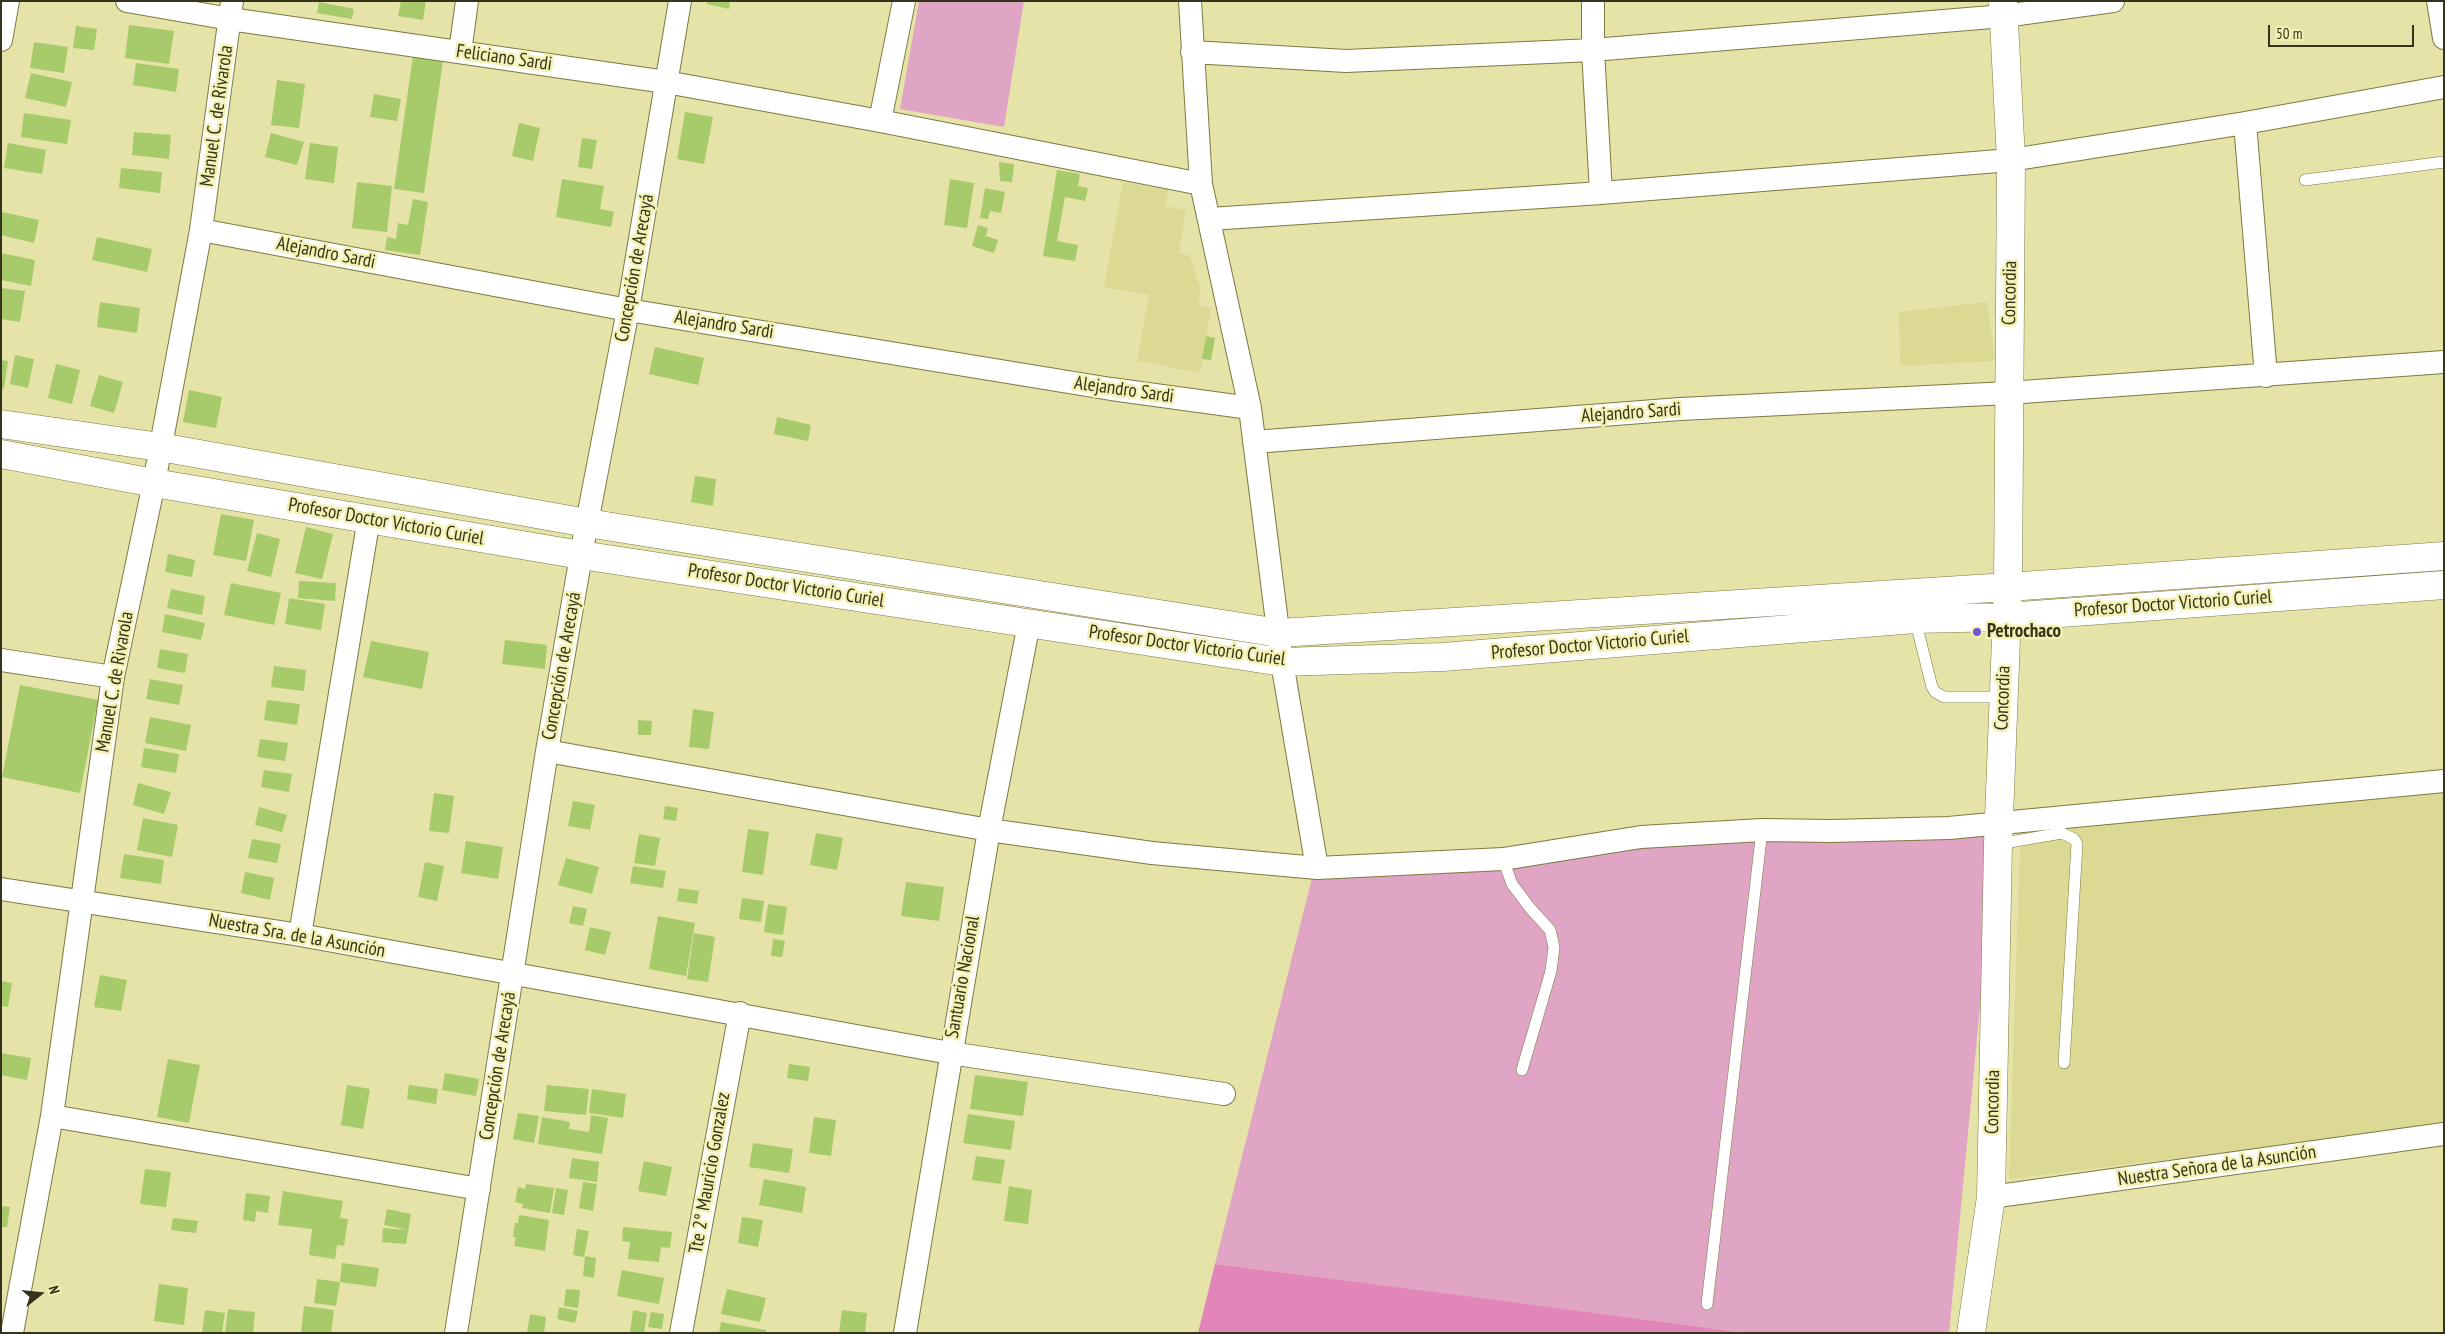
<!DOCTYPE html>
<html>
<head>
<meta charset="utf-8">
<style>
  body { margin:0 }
  #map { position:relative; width:2445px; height:1334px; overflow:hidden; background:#e5e3a7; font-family:"PT Sans Narrow",sans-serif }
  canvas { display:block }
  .frame { position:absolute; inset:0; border:2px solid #35331b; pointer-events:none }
  .north { position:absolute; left:15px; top:1269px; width:50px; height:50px; -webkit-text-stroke:4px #f3f1b3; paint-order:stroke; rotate:74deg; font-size:14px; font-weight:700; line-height:20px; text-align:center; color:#35331b }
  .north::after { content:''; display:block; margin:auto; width:18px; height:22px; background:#35331b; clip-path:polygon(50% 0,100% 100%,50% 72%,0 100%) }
  .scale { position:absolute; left:2268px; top:25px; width:146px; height:22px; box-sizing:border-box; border:2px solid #35331b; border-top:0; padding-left:6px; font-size:15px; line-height:18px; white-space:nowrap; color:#35331b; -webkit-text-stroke:4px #f3f1b3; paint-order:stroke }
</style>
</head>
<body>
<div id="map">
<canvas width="2445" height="1334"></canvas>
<div class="frame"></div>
<div class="north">N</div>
<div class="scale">50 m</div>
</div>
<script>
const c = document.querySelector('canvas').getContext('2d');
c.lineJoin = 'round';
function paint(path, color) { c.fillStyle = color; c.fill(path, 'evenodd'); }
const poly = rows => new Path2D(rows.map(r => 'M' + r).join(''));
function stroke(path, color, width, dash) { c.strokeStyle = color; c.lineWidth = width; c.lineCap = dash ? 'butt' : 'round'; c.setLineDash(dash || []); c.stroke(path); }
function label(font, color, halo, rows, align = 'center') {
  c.font = font + ' "PT Sans Narrow",sans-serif'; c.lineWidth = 5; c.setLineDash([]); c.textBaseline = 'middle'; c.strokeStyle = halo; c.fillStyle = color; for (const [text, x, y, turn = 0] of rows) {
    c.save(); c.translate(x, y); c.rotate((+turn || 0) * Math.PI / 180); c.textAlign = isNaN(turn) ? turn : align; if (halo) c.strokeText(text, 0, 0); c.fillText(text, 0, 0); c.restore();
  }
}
paint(poly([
  [1123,182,1168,190,1165,206,1186,210,1179,253,1190,256,1201,291,1198,306,1211,308,1200,373,1137,361,1149,295,1104,287],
  [1987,302,1995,361,1900,366,1899,312],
  [2444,784,2444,1126,2009,1179,2021,816]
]), '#dcd995');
paint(poly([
  [919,1,1024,1,1004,127,900,109],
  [1998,817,1949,1333,1746,1333,1215,1264,1314,870]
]), '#e0a5c4');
paint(poly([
  [1215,1264,1450,1294,1746,1333,1198,1333]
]), '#e285b9');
paint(poly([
  [401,1,426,1,423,20,398,16],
  [707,1,730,1,729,9,707,4],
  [319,2,354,9,352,19,317,13],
  [129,25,174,31,169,64,125,58],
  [76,26,97,29,94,50,73,48],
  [34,42,68,47,64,73,30,68],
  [413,56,443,61,424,193,394,189],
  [136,63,179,69,176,92,133,85],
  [31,73,72,82,66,107,25,98],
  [277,80,305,84,299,128,271,125],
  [374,94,401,99,397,121,370,117],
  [685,112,713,117,704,164,677,159],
  [24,113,71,120,67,144,21,137],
  [519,123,540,128,533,161,512,156],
  [134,132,171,135,169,159,132,155],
  [271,133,304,142,297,165,265,157],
  [582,138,597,140,592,169,578,167],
  [8,143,46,150,42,174,4,168],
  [310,143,338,147,334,183,305,179],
  [999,162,1014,164,1012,182,1000,181],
  [121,168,162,172,160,193,119,188],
  [1057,170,1080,174,1078,186,1088,188,1085,201,1065,197,1057,241,1078,245,1075,261,1043,256],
  [562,179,604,186,600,209,614,212,611,227,556,217],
  [950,179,974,183,967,228,944,225],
  [357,182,392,186,387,232,352,228],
  [985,188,1005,192,1001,213,990,211,988,219,980,218],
  [413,199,428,202,420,255,385,250,387,237,396,239,398,223,408,225],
  [2,212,39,220,34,243,1,235],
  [978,225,988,228,986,236,998,240,994,253,972,246],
  [97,237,152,249,147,272,92,260],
  [1,253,35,260,31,286,1,280],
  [1,288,25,291,20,322,1,319],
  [100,302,140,308,137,333,97,327],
  [1206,336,1215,338,1211,360,1202,359],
  [655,347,704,358,698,385,649,374],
  [15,355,34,359,28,388,10,384],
  [1,360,8,361,4,389,1,389],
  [56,364,80,370,72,404,48,398],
  [99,375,123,382,114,413,90,406],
  [189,390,222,397,216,428,183,422],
  [777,417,811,425,808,441,774,434],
  [695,476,716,479,713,506,691,502],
  [221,514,254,520,246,561,213,555],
  [306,527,333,534,322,579,295,573],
  [257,533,280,539,271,577,247,571],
  [168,554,195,560,192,577,165,572],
  [299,581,336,583,335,601,298,598],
  [231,583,281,593,274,625,224,615],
  [171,589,205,596,202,615,167,608],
  [289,598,325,604,321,630,285,624],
  [165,614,205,623,201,640,162,632],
  [505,640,547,645,545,669,502,664],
  [371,641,429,652,422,689,363,677],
  [160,649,188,654,185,673,157,668],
  [274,666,306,670,304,691,271,687],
  [150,679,183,685,179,705,146,699],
  [20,685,98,700,80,793,2,777],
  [267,700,300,704,297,725,264,720],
  [693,709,714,712,709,749,689,747],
  [150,717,191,725,186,751,145,743],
  [638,720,652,721,651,735,638,735],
  [260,739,288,743,285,761,257,757],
  [144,748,179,754,176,773,141,767],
  [264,770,292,774,289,792,261,787],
  [138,783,171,792,164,814,133,805],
  [434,793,454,796,449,833,429,831],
  [573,801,595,805,590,830,568,826],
  [665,806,678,808,676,821,663,819],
  [259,807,287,815,282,832,255,825],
  [143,818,178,825,172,857,137,850],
  [748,829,769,832,763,875,742,872],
  [816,833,843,838,837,870,810,865],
  [639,834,660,838,655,866,634,863],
  [252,839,281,844,277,863,248,858],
  [466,841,503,847,498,879,461,873],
  [124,854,164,860,161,884,120,878],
  [566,858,599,867,592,894,558,885],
  [425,862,444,866,437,901,418,897],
  [633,866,666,871,663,888,630,883],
  [245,872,274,878,270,900,241,893],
  [906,882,944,887,939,921,901,916],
  [679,888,699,891,697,904,677,901],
  [742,898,764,901,761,922,739,919],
  [768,904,787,907,783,935,764,932],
  [573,906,587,909,583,926,569,923],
  [658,916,695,923,686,976,649,969],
  [590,927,611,932,605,955,585,950],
  [694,933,715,937,708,982,687,979],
  [773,939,785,941,782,957,771,956],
  [100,975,127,980,121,1011,94,1007],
  [1,981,12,983,8,1007,1,1006],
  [1,1053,31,1058,27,1080,1,1075],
  [168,1059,200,1065,189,1123,157,1117],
  [789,1064,810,1067,808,1081,787,1078],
  [445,1073,479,1079,476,1096,442,1090],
  [975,1075,1028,1082,1023,1116,970,1109],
  [347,1085,370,1089,363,1129,341,1125],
  [409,1085,438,1089,436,1104,407,1099],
  [547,1085,589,1089,586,1115,544,1111],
  [592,1089,626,1094,623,1118,589,1113],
  [518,1113,539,1116,534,1143,513,1139],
  [968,1114,1015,1121,1011,1150,963,1143],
  [591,1115,608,1118,602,1154,538,1144,542,1117,570,1122,569,1129,589,1132],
  [814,1117,836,1120,831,1156,809,1153],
  [753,1143,793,1149,789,1173,749,1167],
  [976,1156,1005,1160,1001,1184,972,1180],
  [572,1158,599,1162,597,1182,569,1178],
  [644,1161,672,1167,666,1196,638,1191],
  [145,1169,171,1172,166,1207,140,1204],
  [764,1179,806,1187,802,1213,759,1205],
  [583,1182,597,1184,593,1211,579,1208],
  [526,1184,554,1188,550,1213,522,1208,523,1204,515,1202,518,1187,525,1189],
  [1009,1186,1032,1190,1028,1224,1004,1221],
  [556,1188,568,1190,564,1215,552,1213],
  [283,1191,343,1201,340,1218,348,1219,344,1246,337,1245,335,1259,309,1255,312,1229,278,1225],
  [246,1193,270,1196,268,1213,256,1211,255,1222,243,1220],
  [1,1206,10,1207,7,1227,1,1227],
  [387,1209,411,1214,406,1244,382,1242,383,1228,408,1230,384,1225],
  [519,1215,549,1220,545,1251,514,1246,516,1237,513,1237,515,1223,518,1223],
  [742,1217,763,1220,758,1247,738,1243],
  [173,1218,198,1221,196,1233,171,1230],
  [623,1227,672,1232,670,1248,661,1247,659,1262,628,1259,630,1242,622,1241],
  [577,1229,589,1231,584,1257,573,1255],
  [585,1256,596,1258,594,1278,583,1276],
  [342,1263,379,1268,376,1287,340,1282],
  [622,1270,664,1278,659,1304,617,1296],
  [317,1279,340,1282,336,1306,314,1303],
  [159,1284,188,1288,184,1325,154,1321],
  [566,1289,580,1290,578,1308,564,1306],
  [727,1289,766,1298,760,1322,721,1314],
  [304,1306,334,1310,331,1333,301,1333],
  [559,1307,578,1311,575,1323,557,1319],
  [228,1309,255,1312,253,1333,225,1333],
  [205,1310,225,1313,222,1333,202,1333],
  [633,1310,647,1313,644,1333,630,1333],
  [842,1310,867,1313,865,1333,839,1333],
  [651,1312,664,1314,662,1329,648,1327],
  [530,1314,546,1317,544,1333,527,1333],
  [721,1322,766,1330,766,1333,719,1333]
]), '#a7ca6b');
const lane = poly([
  [2305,180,2444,162],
  [1915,619,1932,687,1935,692,1944,697,2003,697],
  [1998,844,2062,833,2074,839,2077,844,2064,1063],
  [1503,859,1512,884,1530,908,1550,930,1554,947,1551,971,1522,1070],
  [1707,1304,1762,830]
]);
const street = poly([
  [127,1,230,19,666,82,880,121,1201,184],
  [1190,1,1201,184,1250,408,1282,662,1317,868],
  [1593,1,1593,50,1601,193],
  [2438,1,2444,38],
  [1,40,8,1],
  [460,52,467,1],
  [1192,52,1346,61,1593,50,2004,16,2113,1],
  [880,121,904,1],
  [2245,123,2266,376],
  [1210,219,1601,193,2011,160,2245,123,2444,87],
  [201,230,628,310,1111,389,1250,408],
  [1254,442,1680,409,2008,393,2444,362],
  [1,660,113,677],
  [547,751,989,830,1152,853,1317,868,1503,859,1641,837,1762,830,1831,831,1949,828,2444,781],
  [1,889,300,935,950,1053,1224,1094],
  [300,935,369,518],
  [52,1116,479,1189],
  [1991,1197,2444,1134],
  [12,1333,52,1116,113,677,154,483,201,230,232,1],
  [456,1333,547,751,585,533,628,310,680,1],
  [681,1333,740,1013],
  [905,1333,989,830,1029,623]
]);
const secondary = poly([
  [1,424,160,447,587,523,1279,633,2008,587,2444,556],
  [1,454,154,483,581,555,1282,662,1443,657,1915,619,2006,617,2444,585],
  [1971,1333,1991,1197,1998,844,2008,587,2011,160,2003,1]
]);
stroke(lane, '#7d7a41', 12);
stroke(street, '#7d7a41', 24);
stroke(secondary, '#7d7a41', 29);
stroke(lane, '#fff', 11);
stroke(street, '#fff', 22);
stroke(secondary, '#fff', 28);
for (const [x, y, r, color] of [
  [1977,632,5,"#6c58d2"]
]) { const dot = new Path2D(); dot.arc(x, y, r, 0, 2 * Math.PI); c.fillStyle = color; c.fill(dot); stroke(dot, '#f3f1b3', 2); }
label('19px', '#35331b', '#f3f1b3', [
  ["Feliciano Sardi",504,58,8],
  ["Manuel C. de Rivarola",217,116,-82],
  ["Alejandro Sardi",326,253,11],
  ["Concepción de Arecayá",635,268,-80],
  ["Concordia",2010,293,-89],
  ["Alejandro Sardi",724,325,9],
  ["Alejandro Sardi",1124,390,8],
  ["Alejandro Sardi",1631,413,-4],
  ["Profesor Doctor Victorio Curiel",386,522,10],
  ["Profesor Doctor Victorio Curiel",786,586,9],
  ["Profesor Doctor Victorio Curiel",2173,604,-4],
  ["Profesor Doctor Victorio Curiel",1590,645,-5],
  ["Profesor Doctor Victorio Curiel",1187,646,8],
  ["Concepción de Arecayá",562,666,-80],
  ["Manuel C. de Rivarola",115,682,-80],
  ["Concordia",2003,698,-88],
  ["Nuestra Sra. de la Asunción",297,936,10],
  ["Santuario Nacional",963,977,-80],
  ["Concepción de Arecayá",498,1066,-81],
  ["Concordia",1993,1102,-89],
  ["Nuestra Señora de la Asunción",2217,1166,-8],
  ["Tte 2° Mauricio Gonzalez",710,1173,-80]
]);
label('bold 19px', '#35331b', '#f3f1b3', [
  ["Petrochaco",1987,632]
], 'left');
</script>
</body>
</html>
